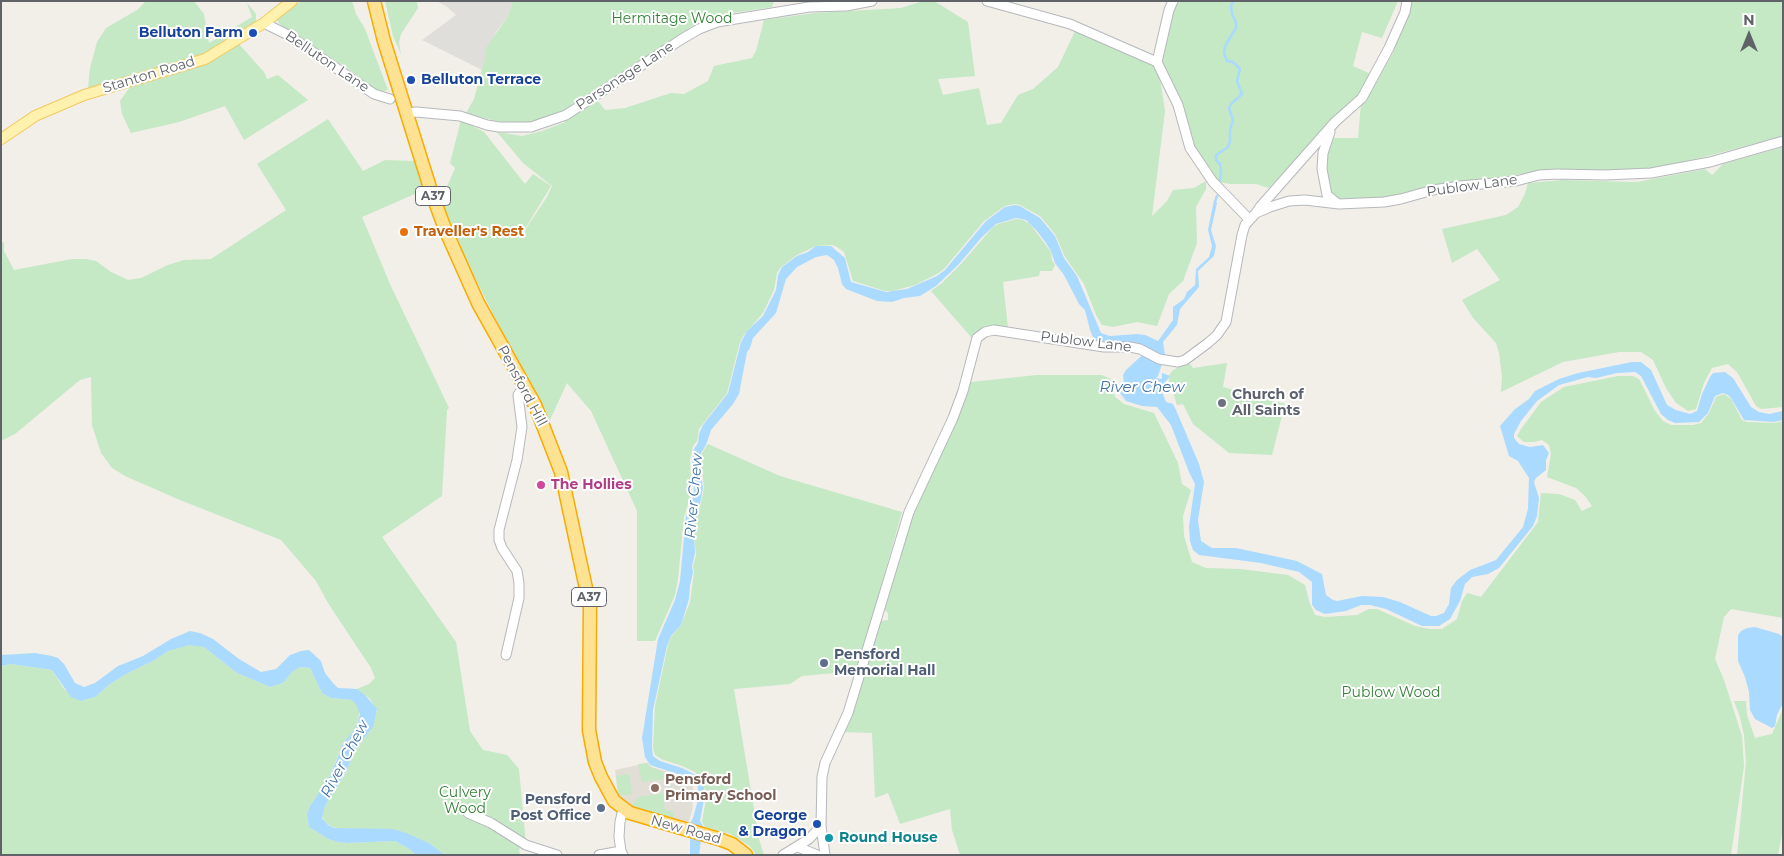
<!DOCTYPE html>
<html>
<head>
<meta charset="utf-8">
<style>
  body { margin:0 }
  #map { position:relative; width:1784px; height:856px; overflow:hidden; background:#f1efe8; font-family:Montserrat,sans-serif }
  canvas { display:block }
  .frame { position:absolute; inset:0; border:2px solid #5f6368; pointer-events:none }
  .north { position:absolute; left:1724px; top:10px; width:50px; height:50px; -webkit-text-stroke:4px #fff; paint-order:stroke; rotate:0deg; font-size:14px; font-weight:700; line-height:20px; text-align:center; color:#5f6368 }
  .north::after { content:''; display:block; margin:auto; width:18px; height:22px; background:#5f6368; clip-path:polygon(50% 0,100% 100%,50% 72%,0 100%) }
</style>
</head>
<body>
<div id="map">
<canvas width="1784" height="856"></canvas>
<div class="frame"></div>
<div class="north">N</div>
</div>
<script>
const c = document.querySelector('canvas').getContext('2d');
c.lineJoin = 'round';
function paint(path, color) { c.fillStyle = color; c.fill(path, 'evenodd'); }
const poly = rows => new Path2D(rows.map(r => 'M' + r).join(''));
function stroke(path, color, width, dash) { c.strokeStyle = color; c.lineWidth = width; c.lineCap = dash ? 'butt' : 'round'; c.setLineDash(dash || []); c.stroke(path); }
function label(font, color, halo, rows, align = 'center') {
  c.font = font + ' Montserrat,sans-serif'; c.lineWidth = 4; c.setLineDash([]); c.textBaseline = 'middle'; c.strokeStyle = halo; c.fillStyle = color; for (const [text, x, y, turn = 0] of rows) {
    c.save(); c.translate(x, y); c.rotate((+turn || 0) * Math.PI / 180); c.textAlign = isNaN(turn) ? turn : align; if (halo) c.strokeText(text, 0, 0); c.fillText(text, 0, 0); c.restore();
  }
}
paint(poly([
  [436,1,513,1,508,16,496,32,486,54,482,70,422,40,456,15,446,6]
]), '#e0deda');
paint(poly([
  [647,763,651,767,685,777,692,783,694,793,692,811,688,824,642,812,628,806,618,797,615,770]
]), '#e1ded6');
paint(poly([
  [146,1,194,1,204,14,209,43,252,17,247,3,256,14,256,21,254,24,204,54,88,88,90,68,97,42,106,28,137,10],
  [301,1,352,1,356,14,365,29,388,90,384,91,376,90,347,68,282,27,277,20],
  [385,1,417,1,418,8,401,34,399,43,401,54,393,36],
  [513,1,774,1,772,7,719,15,697,22,675,39,568,108,541,120,511,125,466,113,474,99,486,54,484,51,508,16],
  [923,1,934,1,968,22,975,76,938,79,943,95,979,88,987,125,1001,123,1018,95,1033,89,1058,67,1075,31,1155,66,1159,72,1165,111,1152,216,1167,201,1173,190,1194,188,1206,181,1206,189,1196,207,1197,243,1183,281,1169,294,1157,326,1137,322,1113,327,1102,325,1096,315,1084,284,1065,257,1055,234,1040,216,1020,205,1015,204,1005,206,984,221,944,269,937,274,915,285,893,291,885,291,853,281,844,252,837,247,832,245,816,246,797,255,781,267,777,273,774,290,763,313,743,336,740,342,727,393,699,429,697,441,693,446,690,460,692,492,684,517,678,579,675,595,655,641,637,641,637,511,591,411,567,383,549,422,533,387,508,344,463,254,446,214,443,196,455,168,450,163,461,120,484,132,525,184,533,174,551,186,517,242,547,197,552,186,523,163,497,132,522,136,542,131,563,123,597,100,605,110,625,108,671,93,684,94,708,81,714,66,752,58,756,51,764,20,815,13,901,8],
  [1177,1,1398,1,1382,38,1362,32,1353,66,1371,74,1358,97,1336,116,1269,188,1256,184,1230,184,1218,182,1192,146,1185,113,1162,64,1165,33],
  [1400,1,1783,1,1783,136,1700,158,1648,170,1608,172,1565,170,1520,174,1492,181,1400,196,1339,200,1330,193,1324,168,1330,138,1358,138,1361,104,1370,94,1394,51,1403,25,1407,13],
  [238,43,264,72,267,79,278,75,308,100,244,140,225,106,179,122,131,133,122,114,120,101,132,84],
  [328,119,363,171,385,160,415,161,424,190,362,217,390,284,449,408,447,410,442,496,382,537,456,642,470,731,483,750,507,755,519,769,526,845,519,849,520,855,445,855,429,843,417,838,349,828,337,828,332,827,325,822,322,816,325,806,347,771,354,751,370,731,377,711,370,699,357,689,369,684,375,678,371,668,328,603,316,581,281,540,180,500,125,476,112,468,101,453,92,425,91,377,80,380,15,434,1,441,1,243,4,242,4,251,14,270,72,259,86,259,96,261,111,272,128,280,141,278,168,265,184,260,211,259,286,210,257,164],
  [1783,147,1783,407,1761,409,1756,406,1737,372,1728,364,1712,368,1704,383,1696,409,1688,411,1676,403,1666,388,1653,360,1641,352,1619,352,1563,362,1501,392,1502,377,1499,353,1496,343,1473,318,1462,300,1500,280,1477,249,1452,263,1442,229,1506,215,1518,207,1525,194,1528,183,1563,180,1637,182,1705,169,1712,175,1723,164],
  [1016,219,1023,220,1030,224,1051,252,1052,260,1055,265,1052,271,1040,271,1039,276,1003,282,1008,328,983,328,971,337,931,291,942,283,961,264,993,227,998,224],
  [1188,361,1193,368,1227,363,1223,387,1285,404,1272,455,1229,453,1193,424,1183,404,1177,405,1168,377,1172,371],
  [1037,375,1102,375,1111,379,1115,397,1124,404,1154,413,1178,463,1182,484,1191,490,1183,516,1184,536,1192,562,1206,568,1240,569,1288,575,1305,585,1309,601,1315,615,1325,617,1357,615,1369,609,1377,609,1415,626,1430,629,1442,629,1457,619,1462,601,1467,593,1481,597,1538,522,1541,493,1559,494,1575,500,1582,511,1592,506,1585,496,1576,488,1547,477,1551,454,1549,445,1542,440,1534,442,1524,442,1517,436,1521,429,1541,402,1564,387,1618,376,1633,376,1639,379,1655,411,1663,421,1671,425,1693,425,1701,423,1709,413,1716,397,1724,394,1731,399,1742,420,1747,422,1775,423,1783,421,1783,618,1731,609,1724,617,1715,659,1724,680,1742,736,1744,766,1731,855,960,855,952,830,950,809,900,824,888,793,875,798,872,733,843,732,853,711,881,621,888,620,888,613,884,609,913,515,971,382],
  [708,444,780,476,902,512,857,671,802,676,790,684,734,689,759,839,764,855,756,855,750,846,730,834,705,827,702,822,707,793,698,776,695,772,682,766,661,759,655,755,653,748,655,706,668,645,671,637,681,625,690,602,694,573,693,566,696,555,694,535,704,488,701,458,702,453],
  [195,644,204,647,237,673,270,687,283,683,292,672,300,667,310,668,322,693,331,698,352,700,355,703,360,710,356,728,339,753,330,776,310,806,307,814,309,827,328,839,338,842,348,843,395,841,408,848,416,855,1,855,1,666,11,664,52,670,64,689,81,701,95,697,110,684,128,673,153,661,168,651,183,645],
  [1734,701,1746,701,1747,715,1755,738,1772,734,1783,709,1783,830,1778,855,1737,855,1746,762,1744,735,1740,717],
  [647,763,651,767,663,772,664,779,642,782,638,764],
  [629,774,632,794,619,796,616,776],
  [663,793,665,811,673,811,674,819,632,806,638,797]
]), '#c5e8c5');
paint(poly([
  [1214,200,1217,203,1211,230,1216,246,1214,256,1198,271,1199,287,1180,309,1177,325,1163,342,1165,355,1158,376,1156,378,1162,379,1162,373,1170,376,1162,386,1162,392,1166,402,1173,404,1176,410,1199,464,1204,482,1198,520,1201,541,1212,548,1236,548,1297,561,1322,574,1326,595,1333,600,1337,601,1362,596,1383,597,1400,602,1431,616,1436,616,1444,613,1449,604,1451,588,1457,580,1470,570,1496,560,1523,527,1528,509,1529,478,1518,461,1509,456,1500,426,1515,409,1529,399,1535,391,1559,379,1578,373,1632,362,1641,362,1651,370,1667,405,1676,410,1690,414,1697,411,1702,394,1710,377,1713,373,1725,372,1733,378,1751,407,1759,412,1769,414,1783,411,1783,420,1774,422,1744,420,1731,398,1728,395,1723,393,1715,396,1708,413,1699,422,1675,423,1668,420,1661,414,1641,376,1635,372,1617,373,1596,378,1588,377,1559,385,1537,401,1521,421,1514,434,1514,438,1519,444,1530,447,1543,445,1549,453,1546,460,1546,470,1536,478,1534,482,1539,498,1537,516,1533,526,1499,568,1488,574,1472,577,1465,584,1460,601,1450,619,1439,626,1422,626,1386,609,1370,605,1361,605,1346,611,1325,614,1316,610,1312,605,1312,582,1299,572,1261,563,1199,555,1193,550,1190,541,1189,526,1195,484,1189,472,1171,425,1157,407,1142,406,1126,401,1120,393,1124,384,1123,375,1126,370,1149,349,1139,344,1114,344,1095,342,1090,330,1085,310,1079,304,1064,275,1055,263,1051,251,1046,243,1037,231,1026,220,1016,218,996,224,982,237,958,265,936,286,920,296,904,298,892,302,877,301,846,289,842,284,838,268,834,260,827,255,816,257,797,267,786,279,776,313,753,338,750,348,747,352,739,394,733,404,711,430,706,445,701,453,700,465,703,488,694,535,695,553,692,566,693,573,690,586,689,599,681,625,671,636,667,646,653,710,652,748,653,756,660,761,682,768,696,775,704,788,705,794,700,821,703,826,699,855,690,855,690,823,693,818,698,800,698,787,687,777,650,765,645,757,642,738,658,639,675,600,680,581,686,516,690,507,694,491,692,460,694,449,698,443,699,434,703,425,728,393,741,342,747,331,763,316,776,290,778,275,782,267,797,256,808,252,816,246,831,246,845,258,851,282,886,292,907,289,937,276,945,270,986,221,1005,207,1015,205,1020,206,1040,218,1055,236,1064,258,1077,276,1101,333,1110,336,1137,334,1145,335,1158,341,1173,320,1173,307,1184,299,1187,292,1195,285,1196,269,1209,257,1212,246,1208,230],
  [1755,627,1779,634,1783,637,1783,703,1777,715,1775,726,1772,728,1755,719,1750,710,1749,692,1745,677,1738,661,1738,635,1741,631,1747,628],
  [190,631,200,633,213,639,239,659,261,672,276,669,290,655,301,651,309,650,321,661,325,673,333,683,338,688,357,689,365,695,377,709,373,727,354,751,347,770,325,806,322,818,328,825,334,828,393,829,406,833,429,843,445,855,416,855,408,848,395,841,348,843,338,842,328,839,309,827,307,814,310,806,330,776,344,742,356,728,360,714,357,706,352,700,331,698,322,693,310,668,300,667,292,672,283,683,270,687,237,673,204,647,189,645,168,651,153,661,128,673,110,684,95,697,81,701,71,697,52,670,11,664,1,666,1,655,35,653,52,656,58,658,64,664,75,683,84,687,95,683,118,666,143,656,171,639]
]), '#aadaff');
stroke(poly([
  [1220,180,1221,172,1220,164,1216,160,1216,155,1228,147,1230,141,1230,130,1233,120,1229,108,1231,104,1242,94,1237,81,1240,69,1233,62,1227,61,1224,53,1225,46,1236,28,1236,22,1232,14,1231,5,1234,1],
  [1215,202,1217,196]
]), '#aadaff', 2.5);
const minor = poly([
  [987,1,1070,24,1157,62],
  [1173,1,1169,10,1157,62,1178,105,1190,148,1213,182,1249,219],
  [264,23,288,35,374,94,390,99],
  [408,113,416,112,460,116,487,125,499,127,531,127,566,115,682,39,699,29,717,22,809,7,846,6,872,1],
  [1330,132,1323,153,1322,169,1327,195,1338,204],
  [1256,213,1260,207,1335,122,1362,98,1389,48,1405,12,1407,1],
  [506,655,519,598,519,583,517,571,502,548,499,540,499,530,517,460,522,427,518,395,524,386],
  [468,813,491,823,526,845,557,855],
  [821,826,825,855],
  [798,847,817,855],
  [599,855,621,851],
  [623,855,621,851,619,837,620,822,623,809],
  [783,855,809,839,821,826,822,777,825,763,848,713,909,512,953,418,963,391,977,338,985,332,994,330,1104,347,1130,347,1140,349,1159,359,1178,362,1185,360,1208,343,1217,335,1226,322,1242,235,1245,225,1256,213,1270,207,1289,201,1305,200,1339,204,1384,202,1401,199,1433,190,1460,186,1516,181,1539,175,1557,174,1605,175,1651,173,1710,162,1783,141]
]);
const major = poly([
  [1,139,35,116,84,95,205,59,264,23,292,1]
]);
const highway = poly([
  [374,1,384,41,431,191,445,229,478,303,535,405,561,472,590,607,589,730,595,762,601,777,614,801,630,813,719,839,732,844,746,855]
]);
stroke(minor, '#b5b8bc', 11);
stroke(major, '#f2c960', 12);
stroke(highway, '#f9ab00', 15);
stroke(minor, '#fff', 9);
stroke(major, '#fff2af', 10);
stroke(highway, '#fde293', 12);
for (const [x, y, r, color] of [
  [253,33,5,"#1a4fb4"],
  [411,80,5,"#1a4fb4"],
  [404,232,5,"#e8710a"],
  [1222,403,5,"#6b7280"],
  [541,485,5,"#d1479c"],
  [824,663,5,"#5c6f8a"],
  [655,788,5,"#8d6e63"],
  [601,808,5,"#5c6f8a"],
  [817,824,5,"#1a4fb4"],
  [829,838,5,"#0f9aa8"]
]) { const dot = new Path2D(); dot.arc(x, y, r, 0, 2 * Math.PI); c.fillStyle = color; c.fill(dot); stroke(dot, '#fff', 2); }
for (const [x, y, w] of [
  [433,196,35],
  [589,597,35]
]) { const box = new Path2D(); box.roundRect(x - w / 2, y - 9.5, w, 19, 4); c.fillStyle = '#fff'; c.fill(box); stroke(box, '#5f6368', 1); }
label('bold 12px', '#5f6368', null, [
  ["A37",433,196],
  ["A37",589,597]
]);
label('14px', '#348238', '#fff', [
  ["Hermitage Wood",672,19],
  ["Publow Wood",1391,693],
  ["Culvery",465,793],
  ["Wood",465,809]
]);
label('bold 14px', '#164399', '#fff', [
  ["Belluton Farm",243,33],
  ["Belluton Terrace",421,80,"left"],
  ["George",807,816],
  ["& Dragon",807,832]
], 'right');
label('14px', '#5f6368', '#fff', [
  ["Belluton Lane",327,62,34],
  ["Stanton Road",149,75,-17],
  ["Parsonage Lane",625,76,-33],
  ["Publow Lane",1472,186,-8],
  ["Publow Lane",1086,342,7],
  ["Pensford Hill",522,386,62],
  ["New Road",686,830,16]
]);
label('bold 14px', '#c56008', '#fff', [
  ["Traveller's Rest",414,232]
], 'left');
label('bold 14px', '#5b616d', '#fff', [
  ["Church of",1232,395],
  ["All Saints",1232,411]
], 'left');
label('bold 14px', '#b23c85', '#fff', [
  ["The Hollies",551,485]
], 'left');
label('bold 14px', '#4e5e75', '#fff', [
  ["Pensford",834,655],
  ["Memorial Hall",834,671],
  ["Pensford",591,800,"right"],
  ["Post Office",591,816,"right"]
], 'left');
label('bold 14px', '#785e54', '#fff', [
  ["Pensford",665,780],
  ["Primary School",665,796]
], 'left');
label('bold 14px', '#0d838f', '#fff', [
  ["Round House",839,838]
], 'left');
label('italic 15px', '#4174aa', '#fff', [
  ["River Chew",1142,388],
  ["River Chew",694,496,-85],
  ["River Chew",345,759,-62]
]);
</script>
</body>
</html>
